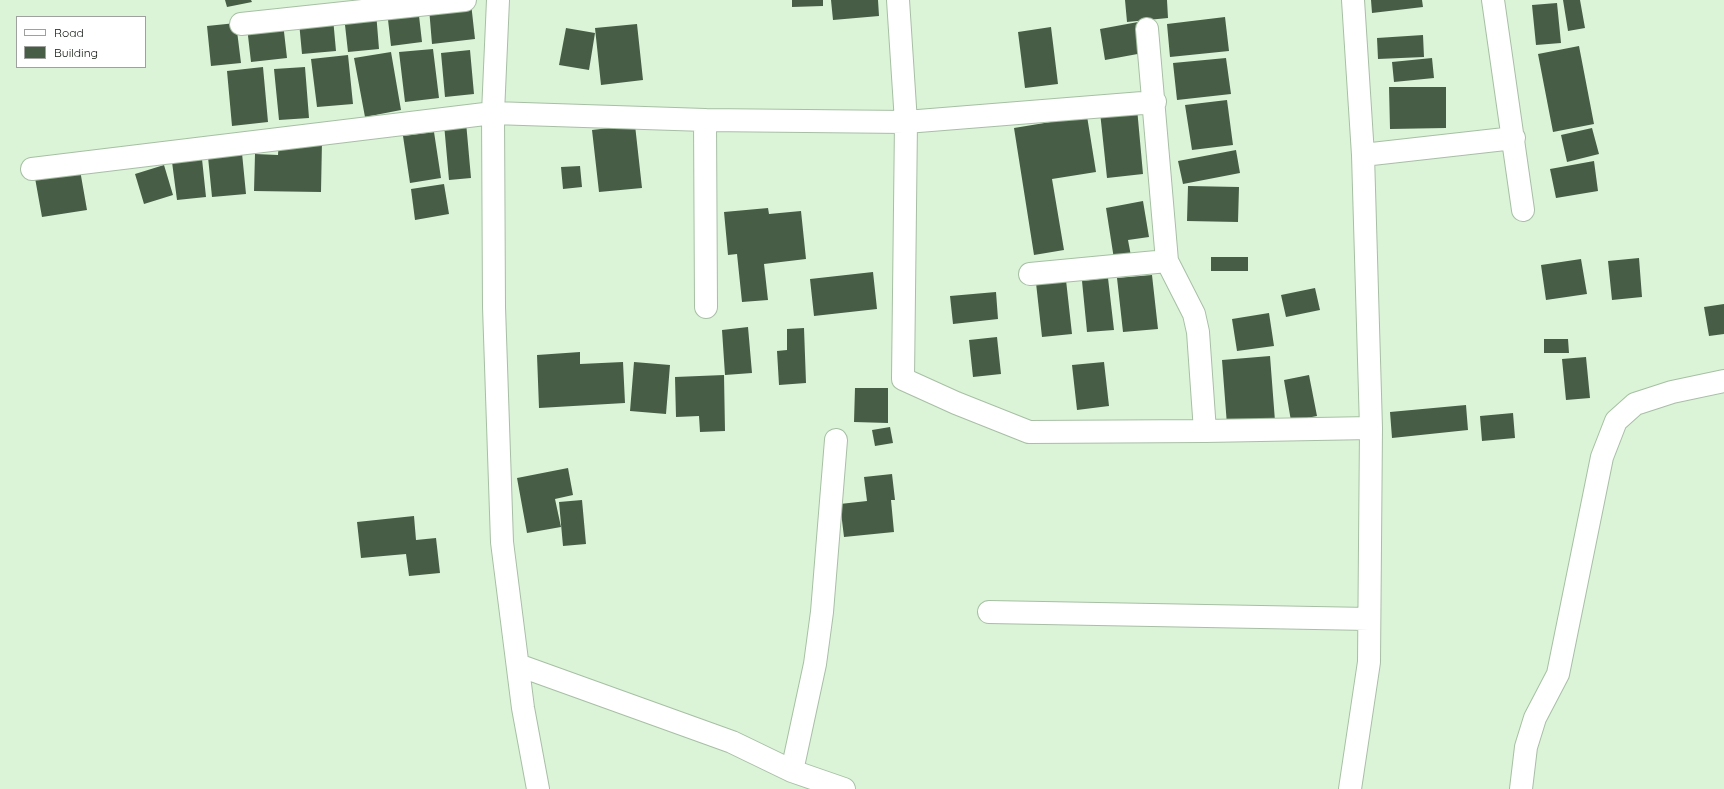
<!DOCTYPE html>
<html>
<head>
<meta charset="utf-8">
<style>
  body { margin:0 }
  #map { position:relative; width:1724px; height:789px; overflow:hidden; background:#dbf4d8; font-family:Quicksand,sans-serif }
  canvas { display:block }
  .legend { position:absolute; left:16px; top:16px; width:130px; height:52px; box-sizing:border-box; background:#fff; border:1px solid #9ea19e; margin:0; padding:5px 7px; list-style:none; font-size:12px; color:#0d150c }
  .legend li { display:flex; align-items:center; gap:8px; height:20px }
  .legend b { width:20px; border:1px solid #9ea19e }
</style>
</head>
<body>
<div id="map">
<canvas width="1724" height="789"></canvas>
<ul class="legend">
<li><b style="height:5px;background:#fff"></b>Road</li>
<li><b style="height:11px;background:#485d46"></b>Building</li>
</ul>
</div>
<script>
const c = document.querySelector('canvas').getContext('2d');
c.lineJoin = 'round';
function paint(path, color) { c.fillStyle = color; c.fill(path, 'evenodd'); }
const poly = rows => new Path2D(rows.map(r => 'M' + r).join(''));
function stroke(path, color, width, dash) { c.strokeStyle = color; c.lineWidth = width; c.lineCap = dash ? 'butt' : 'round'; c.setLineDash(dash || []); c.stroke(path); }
paint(poly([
  [225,0,251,0,252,2,227,7],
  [792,0,823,0,823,6,792,7],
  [831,0,878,0,879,16,833,20],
  [1125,0,1167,0,1168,18,1127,22],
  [1371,0,1422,0,1423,7,1372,13],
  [1563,0,1580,0,1585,28,1568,31],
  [471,3,475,39,432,44,429,8],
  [1557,3,1561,43,1536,45,1532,5],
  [418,7,422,42,391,46,387,11],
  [376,12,379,49,348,52,344,16],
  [1225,17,1229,51,1170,57,1167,24],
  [333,18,336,51,302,54,299,22],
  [1138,22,1143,53,1105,60,1100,29],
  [236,23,241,63,211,66,207,26],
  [283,23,287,58,251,62,247,27],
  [637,24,643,80,601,85,595,28],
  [1051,27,1058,84,1025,88,1018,32],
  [566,28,595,33,589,70,559,65],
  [1423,35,1424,57,1378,59,1377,38],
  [1579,46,1594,124,1553,132,1538,54],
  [433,49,439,98,405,102,399,52],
  [470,50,474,94,445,97,441,53],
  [391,52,401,110,365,117,354,58],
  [348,55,353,104,317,107,311,59],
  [1226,58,1231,94,1177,100,1173,63],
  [1432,58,1434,78,1394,82,1392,62],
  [263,67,268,122,232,126,227,71],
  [305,67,309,118,279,120,274,69],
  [1389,87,1446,87,1446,128,1390,129],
  [1227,100,1233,145,1192,150,1185,105],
  [1137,108,1143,174,1107,178,1100,112],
  [1087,116,1096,172,1052,179,1064,250,1034,255,1014,128],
  [466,122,471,178,449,180,444,124],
  [635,125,642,188,599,192,592,130],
  [1592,128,1599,154,1567,162,1561,135],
  [434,132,441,178,410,183,403,136],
  [279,139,322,141,321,192,254,191,255,154,278,155],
  [1236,150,1240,173,1183,184,1178,161],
  [242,153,246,194,212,197,208,157],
  [202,159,206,197,177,200,172,162],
  [1594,161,1598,191,1556,198,1550,169],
  [164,165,173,195,144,204,135,174],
  [580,166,582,187,563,189,561,167],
  [80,170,87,210,42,217,35,178],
  [444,184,449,214,415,220,411,189],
  [1188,186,1239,187,1238,222,1187,221],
  [1143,201,1149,237,1128,240,1131,256,1114,259,1106,208],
  [768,208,769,214,801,211,806,259,764,264,768,300,742,302,737,254,728,255,724,212],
  [1211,257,1248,257,1248,271,1211,271],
  [1639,258,1642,297,1612,300,1608,261],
  [1581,259,1587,294,1546,300,1541,265],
  [873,272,877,309,814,316,810,279],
  [1152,275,1158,329,1123,332,1117,278],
  [1108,278,1114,330,1087,332,1082,281],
  [1066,280,1072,334,1042,337,1036,283],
  [1315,288,1320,310,1286,317,1281,295],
  [996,292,998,319,953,324,950,296],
  [1724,304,1724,334,1709,336,1704,307],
  [1269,313,1274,346,1237,351,1232,319],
  [748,327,752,373,725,375,722,330],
  [804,328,806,383,779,385,777,351,787,350,787,329],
  [997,337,1001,374,973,377,969,340],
  [1544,339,1568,339,1569,353,1544,353],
  [580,352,580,364,623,362,625,403,539,408,537,355],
  [1270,356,1275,421,1227,425,1222,360],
  [1586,357,1590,398,1566,400,1562,359],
  [634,362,670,365,666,414,630,411],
  [1104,362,1109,406,1077,410,1072,365],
  [724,375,725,431,700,432,699,416,676,417,675,377],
  [1309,375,1317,416,1291,421,1284,380],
  [855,388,888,388,888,423,854,422],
  [1466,405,1468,430,1392,438,1390,412],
  [1513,413,1515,438,1482,441,1480,416],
  [890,427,893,443,875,446,872,430],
  [568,468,573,495,555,499,561,527,527,533,517,478],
  [892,474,895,500,891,500,894,532,844,537,840,504,867,501,864,477],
  [582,500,586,544,563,546,559,502],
  [414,516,416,540,436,538,440,573,409,576,406,554,361,558,357,522]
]), '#485d46');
const street = poly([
  [498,0,493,113,494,307,502,542,523,708,538,789],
  [898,0,906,122,1155,102],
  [1493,0,1523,210],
  [241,24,465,0],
  [1147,29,1167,261,1194,314,1198,332,1205,431],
  [1363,155,1514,138],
  [32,169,493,113,705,120],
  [1030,274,1167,261],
  [706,307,705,120,906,122,903,379,956,403,1029,432,1205,431,1371,428],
  [989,612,1369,619],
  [518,665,732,742,792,771,844,789],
  [792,771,815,664,822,612,836,440],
  [1350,789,1369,662,1371,428,1363,155,1353,0],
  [1521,789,1526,747,1535,718,1558,674,1602,457,1616,421,1635,404,1672,392,1724,381]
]);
stroke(street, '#a7bfa4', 24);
stroke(street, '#fff', 22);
</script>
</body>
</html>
